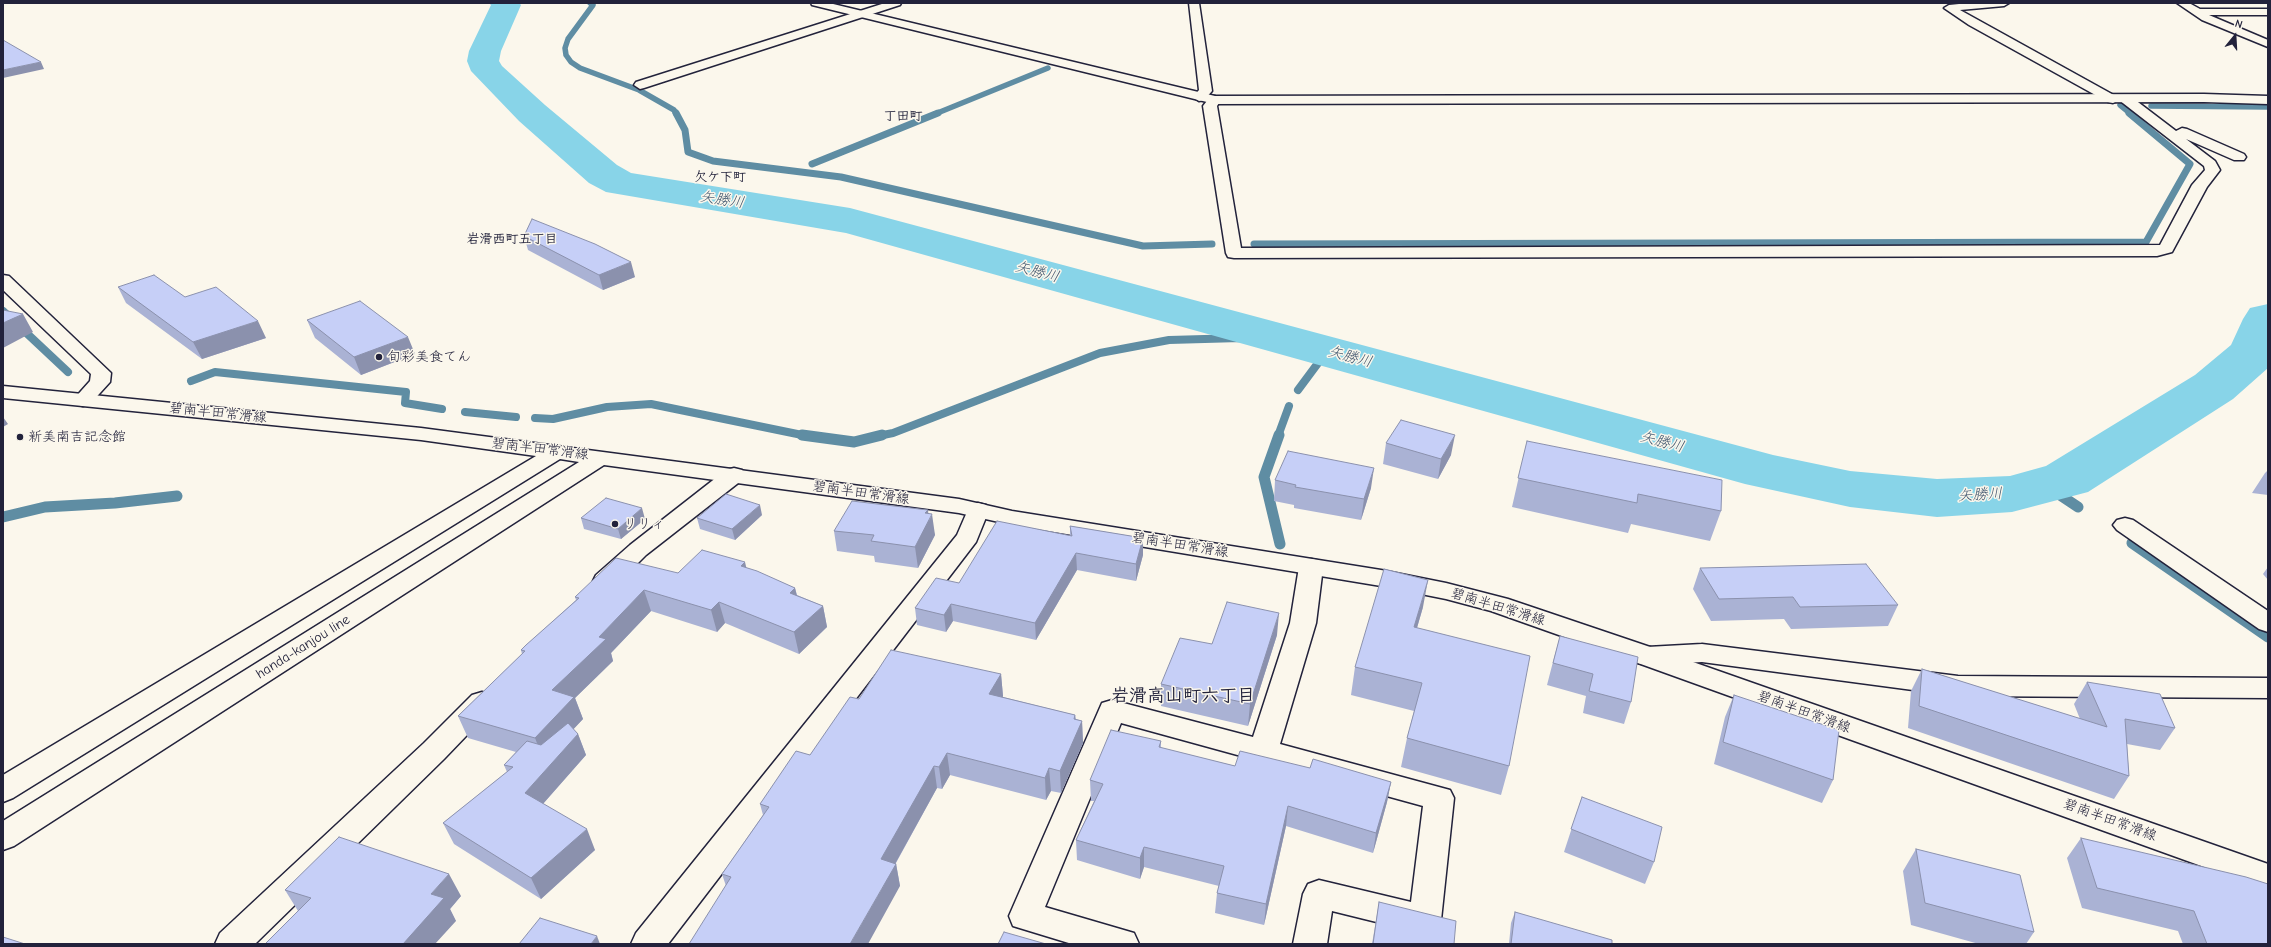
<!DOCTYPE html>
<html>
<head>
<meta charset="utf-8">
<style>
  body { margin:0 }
  #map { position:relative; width:2271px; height:947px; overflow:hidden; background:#fbf7ec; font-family:"Comic Neue",sans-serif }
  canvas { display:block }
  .frame { position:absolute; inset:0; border:4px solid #22223b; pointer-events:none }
  .north { position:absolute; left:2215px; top:16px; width:40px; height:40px; -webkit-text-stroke:3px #fbf7ec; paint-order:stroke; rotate:18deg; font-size:11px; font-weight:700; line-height:16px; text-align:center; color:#22223b }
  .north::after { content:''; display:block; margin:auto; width:14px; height:18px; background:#22223b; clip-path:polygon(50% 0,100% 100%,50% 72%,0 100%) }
</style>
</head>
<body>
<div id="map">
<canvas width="2271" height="947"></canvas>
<div class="frame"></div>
<div class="north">N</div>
</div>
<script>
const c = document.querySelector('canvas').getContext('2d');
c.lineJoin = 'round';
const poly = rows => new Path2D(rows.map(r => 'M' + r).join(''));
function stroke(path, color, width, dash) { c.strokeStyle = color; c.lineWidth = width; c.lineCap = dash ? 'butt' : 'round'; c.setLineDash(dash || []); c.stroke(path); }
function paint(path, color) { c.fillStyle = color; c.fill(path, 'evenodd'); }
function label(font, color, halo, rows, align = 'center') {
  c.font = font + ' "Comic Neue","Klee One",sans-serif'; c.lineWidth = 3; c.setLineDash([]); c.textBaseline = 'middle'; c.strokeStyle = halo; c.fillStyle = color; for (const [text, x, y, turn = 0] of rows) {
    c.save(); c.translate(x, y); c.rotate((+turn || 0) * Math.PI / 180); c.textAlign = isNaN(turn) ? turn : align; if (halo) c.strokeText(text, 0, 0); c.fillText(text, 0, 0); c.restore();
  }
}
stroke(poly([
  [590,3,593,5,568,39,565,48,566,55,571,62,580,68,639,90,674,110,676,114],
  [2120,105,2131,114],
  [2151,106,2268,107],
  [935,114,1048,68]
]), '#5f8da3', 5.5);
stroke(poly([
  [676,113,685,130,688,152,713,161,841,177,1143,246,1212,244],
  [812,164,938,113],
  [1254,244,2146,242,2190,164,2129,113]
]), '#5f8da3', 7);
stroke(poly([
  [3,311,68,372],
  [191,381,215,372,406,392,405,403,442,409],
  [1298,390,1327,351],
  [465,412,516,417],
  [535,418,553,419,607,407,651,404,807,436],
  [878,436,893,433,1100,353,1169,340,1240,338,1310,346],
  [1278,436,1289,406]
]), '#5f8da3', 8);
stroke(poly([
  [802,435,854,442,882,435],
  [1279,435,1264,477,1280,544],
  [2045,485,2078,507],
  [3,517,45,507,115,503,177,496],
  [2132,543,2268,637]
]), '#5f8da3', 11);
paint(poly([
  [489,3,519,3,521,5,501,51,499,61,502,66,545,105,617,165,631,173,850,208,1773,455,1850,471,1937,479,2010,476,2046,466,2195,375,2231,345,2243,319,2250,308,2268,304,2268,368,2233,399,2088,492,2012,512,1937,517,1850,507,1745,484,846,233,606,192,589,183,519,121,471,71,467,61,469,51,491,5,489,3]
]), '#88d4e8');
const minor = poly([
  [885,3,901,3,900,5,644,88,640,89,634,85,636,82,885,3],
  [1189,3,1199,3,1212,91,1204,100,1199,101,1193,97,1199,90,1189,3],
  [1969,3,2009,3,2004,6,1960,10,2119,98,2125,95,2130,96,2176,131,2182,128,2187,129,2244,154,2246,157,2244,160,2234,160,2186,139,2215,161,2220,170,2207,187,2172,252,2157,256,1234,258,1228,257,1226,253,1203,106,1210,97,1215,96,1221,100,1217,106,1241,248,2160,245,2192,185,2205,170,2204,166,2119,100,2113,103,2108,102,1969,25,1944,8,1949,5,1969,3],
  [2177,3,2189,3,2200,9,2268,9,2268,15,2209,15,2268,40,2268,47,2202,20,2177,3],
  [3,275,9,276,111,373,110,382,90,404,83,406,76,404,73,400,90,381,91,374,3,290,3,275],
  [734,468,742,470,745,475,742,480,646,555,614,587,605,589,596,587,593,581,596,575,630,545,726,470,734,468],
  [978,503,986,505,989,510,976,542,668,944,631,944,636,933,957,535,970,505,978,503],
  [2125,518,2133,520,2268,611,2268,632,2259,629,2117,530,2113,525,2117,520,2125,518],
  [1311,559,1320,561,1323,567,1316,623,1280,744,1450,790,1454,798,1441,920,1437,930,1425,934,1332,911,1327,944,1293,944,1303,894,1308,884,1319,880,1411,902,1423,806,1121,723,1045,907,1134,933,1139,944,1072,944,1013,926,1009,916,1102,703,1112,700,1253,737,1290,623,1299,567,1302,561,1311,559],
  [1702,644,1958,676,2268,678,2268,698,1958,696,1702,662,1647,665,1638,663,1634,656,1638,649,1647,647,1702,644],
  [482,692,492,695,496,702,492,709,444,759,255,944,215,944,220,933,424,743,472,695,482,692]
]);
const tertiary = poly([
  [811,3,829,3,1215,96,2204,94,2268,96,2268,104,2204,102,1215,104,812,5,811,3]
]);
const secondary = poly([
  [3,386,421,428,959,499,1012,511,1381,570,1446,583,1508,599,1656,649,2268,864,2268,890,1638,663,1491,611,1446,599,1381,586,1012,525,959,513,604,465,14,846,3,850,3,821,579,462,560,459,13,798,3,802,3,775,536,456,421,440,3,398,3,386]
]);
stroke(minor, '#22223b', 3);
stroke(tertiary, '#22223b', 3);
stroke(secondary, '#22223b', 3);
paint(minor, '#fbf7ec');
paint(tertiary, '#fbf7ec');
paint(secondary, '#fbf7ec');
paint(poly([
  [524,236,635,277,603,290,528,250],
  [118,287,185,297,266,338,202,359,126,303],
  [307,320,415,354,361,375,315,338],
  [1527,441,1721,511,1710,541,1631,524,1628,533,1512,507],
  [1386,443,1451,455,1438,479,1383,464],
  [2268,470,2268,495,2252,493,2265,473],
  [1275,480,1371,488,1361,520,1294,508,1294,505,1274,501],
  [928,510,928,514,935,535,918,568,875,562,874,556,837,551,834,531],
  [762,515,735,540,700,529,697,518],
  [581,518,645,519,621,539,584,529],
  [1070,526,1143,538,1143,555,1136,581,1077,570,1036,640,953,621,946,632,917,625,915,608,959,583,1070,536],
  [2268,567,2268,580,2263,574],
  [747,568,795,588,797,595,823,606,827,627,799,654,725,623,717,632,651,611,611,653,613,661,575,698,583,719,573,729,578,734,586,755,543,804,595,850,541,899,454,844,443,823,507,772,504,765,516,752,468,738,458,716,522,654,521,650,576,600,575,597,678,573],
  [1700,568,1898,605,1888,626,1791,629,1784,619,1711,621,1693,589],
  [1423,607,1417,628,1509,766,1501,795,1401,767,1407,738,1414,711,1351,695,1355,667],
  [1277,635,1248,726,1161,706,1161,684,1212,644],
  [1560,636,1631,702,1624,724,1583,713,1586,696,1547,685,1554,658],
  [1922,669,2080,719,2074,704,2087,682,2175,728,2160,750,2127,744,2129,776,2114,799,1908,728,1911,691],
  [1001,674,1003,696,1003,697,1075,715,1076,719,1082,721,1083,743,1061,793,1051,791,1046,800,950,775,942,789,937,788,896,863,900,886,726,886,722,874,763,815,760,804,810,755,859,699],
  [1734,695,1833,780,1822,803,1714,764,1725,717],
  [1161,741,1161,748,1235,766,1310,768,1391,782,1387,802,1373,853,1286,826,1264,925,1215,913,1217,893,1219,886,1144,867,1140,879,1077,860,1076,840,1094,801,1091,801,1090,780],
  [1582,797,1654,862,1645,884,1564,852],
  [2081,838,2268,944,2183,944,2178,931,2082,908,2067,858],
  [1916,849,2034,932,2026,944,1979,944,1911,925,1903,871],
  [285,890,461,896,450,909,456,921,298,911],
  [1379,902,1454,944,1372,944],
  [1515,912,1612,944,1509,944,1511,923]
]), '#aab2d4');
paint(poly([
  [41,62,44,69,3,78,3,70],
  [631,262,635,277,603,290,599,275],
  [23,314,33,332,3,348,3,323],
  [258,321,266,338,202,359,193,342],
  [408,337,415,354,361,375,354,357],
  [3,417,8,424,3,427],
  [1455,435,1451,455,1438,479,1441,459],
  [1374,468,1371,488,1361,520,1364,499],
  [760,505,762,515,735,540,732,529],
  [642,508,645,519,621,539,618,529],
  [928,510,929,521,932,514,935,535,918,568,915,547,925,513],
  [1143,538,1143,555,1136,581,1136,564],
  [1076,553,1077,570,1036,640,1035,623],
  [745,562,750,583,741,566],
  [1428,580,1423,607,1409,655,1414,627],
  [795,588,800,609,790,593],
  [644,590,651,611,611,653,613,661,575,698,583,719,544,761,535,738,552,690,599,637],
  [719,602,725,623,717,632,711,610],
  [951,604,953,621,946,632,944,615],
  [823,606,827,627,799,654,794,632],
  [1279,613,1277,635,1248,726,1250,704],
  [1001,674,1003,696,992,716,989,694],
  [1075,715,1076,734,1082,721,1083,743,1061,793,1060,771,1074,719],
  [578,734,586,755,534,814,525,793],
  [947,753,950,775,942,789,939,767],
  [934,766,937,788,885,882,881,859],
  [1049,768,1051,791,1046,800,1045,778],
  [1391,782,1387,802,1373,853,1376,833],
  [1288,806,1286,826,1264,925,1266,904],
  [587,829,595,850,541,899,531,878],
  [1144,847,1144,867,1140,879,1140,858],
  [896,864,900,886,868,944,850,944],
  [449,874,461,896,450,909,456,921,435,944,403,944,431,894],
  [597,936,600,944,591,944]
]), '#8b91ad');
const building = poly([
  [3,40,41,62,3,70,3,40],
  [532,219,595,244,631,262,599,275,524,236,532,219],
  [154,275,185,297,216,287,258,321,193,342,118,287,154,275],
  [360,301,408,337,354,357,307,320,360,301],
  [3,310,23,314,3,323,3,310],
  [1401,420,1455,435,1441,459,1386,443,1401,420],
  [1527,441,1722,480,1721,511,1638,494,1637,503,1518,478,1527,441],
  [1288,451,1374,468,1364,499,1295,487,1296,485,1275,480,1288,451],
  [726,494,760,505,732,529,697,518,726,494],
  [606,498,642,508,618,529,581,518,606,498],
  [852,501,928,510,925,513,932,514,915,547,871,541,874,535,834,531,852,501],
  [997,521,1072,536,1070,526,1143,538,1136,564,1076,553,1035,623,951,604,944,615,915,608,936,578,959,583,997,521],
  [702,550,745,562,741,566,757,571,795,588,790,593,823,606,794,632,719,602,711,610,644,590,599,637,606,639,552,690,574,697,535,738,458,716,525,651,521,650,526,645,579,598,575,597,616,558,678,573,702,550],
  [1866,564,1898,605,1800,607,1793,597,1719,599,1700,568,1866,564],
  [1384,569,1428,580,1414,627,1530,656,1509,766,1407,738,1422,683,1355,667,1384,569],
  [1227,602,1279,613,1250,704,1161,684,1180,638,1212,644,1227,602],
  [1560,636,1638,657,1631,702,1589,691,1593,674,1553,663,1560,636],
  [891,650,1001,674,989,694,1075,715,1074,719,1082,721,1060,771,1049,768,1045,778,947,753,939,767,934,766,881,859,896,864,850,944,689,944,731,877,722,874,769,807,760,804,796,751,810,755,850,697,859,699,891,650],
  [1922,669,2107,727,2087,682,2160,694,2175,728,2125,719,2129,776,1919,706,1922,669],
  [1734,695,1839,730,1833,780,1723,742,1734,695],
  [568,723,578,734,525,793,587,829,531,878,443,823,513,767,504,765,527,741,541,745,568,723],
  [1111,730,1161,741,1159,747,1235,766,1240,751,1310,768,1313,759,1391,782,1376,833,1288,806,1266,904,1217,893,1224,866,1144,847,1140,858,1076,840,1103,784,1090,780,1111,730],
  [1582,797,1662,827,1654,862,1571,829,1582,797],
  [339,837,449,874,431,894,444,898,403,944,265,944,311,898,285,890,339,837],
  [2081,838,2246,877,2268,884,2268,944,2207,944,2194,911,2097,888,2081,838],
  [1916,849,2020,875,2034,932,1925,903,1916,849],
  [1379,902,1456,921,1454,944,1373,944,1379,902],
  [1515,912,1612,940,1612,944,1511,944,1515,912],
  [540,918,597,936,591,944,519,944,540,918],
  [1004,932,1046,944,998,944,1004,932],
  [3,937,25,944,3,944,3,937]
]);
paint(building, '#c6cff7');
stroke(building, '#8b91ad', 1);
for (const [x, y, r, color] of [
  [379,357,4,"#22223b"],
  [20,437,4,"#22223b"],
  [615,524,4,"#22223b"]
]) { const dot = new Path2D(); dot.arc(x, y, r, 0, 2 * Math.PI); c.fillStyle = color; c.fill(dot); stroke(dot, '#fbf7ec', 1.5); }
label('bold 13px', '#22223b', '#fbf7ec', [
  ["丁田町",903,116],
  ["欠ケ下町",720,177]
]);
label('bold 13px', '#22223b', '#fbf7ec', [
  ["岩滑西町五丁目",512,239]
]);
label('14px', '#22223b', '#fbf7ec', [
  ["旬彩美食てん",387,357],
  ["新美南吉記念館",28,437],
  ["リリィ",623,524]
], 'left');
label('14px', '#22223b', '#fbf7ec', [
  ["碧南半田常滑線",218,413,6],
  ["碧南半田常滑線",540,449,7],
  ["碧南半田常滑線",861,493,8],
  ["碧南半田常滑線",1180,545,9],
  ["碧南半田常滑線",1498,607,17],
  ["handa-kanjou line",303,647,-32],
  ["碧南半田常滑線",1804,712,20],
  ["碧南半田常滑線",2110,820,20]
]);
label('italic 15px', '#41576f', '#fbf7ec', [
  ["矢勝川",722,200,9],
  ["矢勝川",1037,272,15],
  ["矢勝川",1350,357,15],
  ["矢勝川",1662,442,15],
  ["矢勝川",1980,495,-3]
]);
label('bold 18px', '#22223b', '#fbf7ec', [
  ["岩滑高山町六丁目",1183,696]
]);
</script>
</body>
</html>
